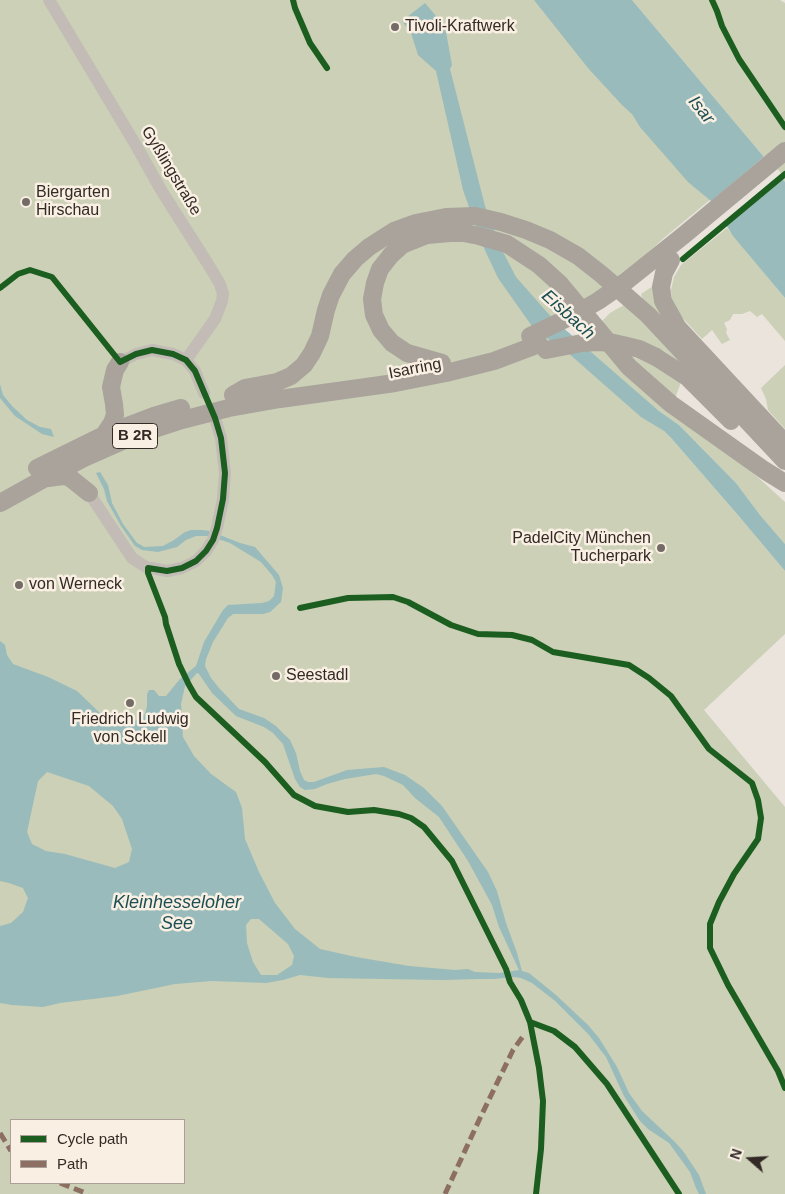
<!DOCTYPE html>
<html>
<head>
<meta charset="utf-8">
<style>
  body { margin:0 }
  #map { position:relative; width:785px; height:1194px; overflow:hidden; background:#eae4dd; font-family:Arial,sans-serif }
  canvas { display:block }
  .legend { position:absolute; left:10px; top:1119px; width:175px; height:65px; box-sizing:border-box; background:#f9efe3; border:1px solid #aaa097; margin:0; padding:6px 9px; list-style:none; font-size:15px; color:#332a25 }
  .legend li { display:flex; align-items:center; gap:10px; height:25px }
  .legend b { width:25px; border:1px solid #aaa097 }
  .north { position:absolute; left:725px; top:1134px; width:50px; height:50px; -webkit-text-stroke:4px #f9efe3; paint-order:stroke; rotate:289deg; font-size:14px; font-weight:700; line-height:20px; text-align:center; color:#332a25 }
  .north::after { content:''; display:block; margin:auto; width:18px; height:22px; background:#332a25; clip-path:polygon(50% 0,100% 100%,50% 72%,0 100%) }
</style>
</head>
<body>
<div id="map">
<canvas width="785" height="1194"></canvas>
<ul class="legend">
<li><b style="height:6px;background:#1b5e20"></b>Cycle path</li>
<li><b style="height:6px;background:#8d6e63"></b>Path</li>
</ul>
<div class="north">N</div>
</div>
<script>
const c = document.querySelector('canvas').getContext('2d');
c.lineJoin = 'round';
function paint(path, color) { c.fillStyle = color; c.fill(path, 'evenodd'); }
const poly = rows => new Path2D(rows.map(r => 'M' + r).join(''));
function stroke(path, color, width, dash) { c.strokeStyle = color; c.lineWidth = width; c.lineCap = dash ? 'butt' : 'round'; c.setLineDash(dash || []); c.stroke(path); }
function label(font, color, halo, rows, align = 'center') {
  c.font = font + ' Arial,sans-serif'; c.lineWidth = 5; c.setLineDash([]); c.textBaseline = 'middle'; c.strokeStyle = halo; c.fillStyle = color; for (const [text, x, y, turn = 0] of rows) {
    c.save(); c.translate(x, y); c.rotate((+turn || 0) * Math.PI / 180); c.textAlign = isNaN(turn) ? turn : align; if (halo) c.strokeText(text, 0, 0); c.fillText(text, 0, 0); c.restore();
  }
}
paint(poly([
  [0,0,542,0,711,199,665,237,620,279,553,319,568,353,641,416,664,431,672,439,737,514,785,571,785,634,704,710,785,807,785,1194,0,1194],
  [11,1120,184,1120,184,1183,11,1183],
  [632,0,780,0,785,3,785,182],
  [727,228,785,298,785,341,762,314,757,317,750,311,742,314,733,314,730,320,724,323,727,329,726,333,730,340,722,344,712,330,702,339,679,314,672,300,671,290,674,277,681,265],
  [653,286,665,316,662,319,644,303,641,294],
  [624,305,629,307,692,368,681,363,664,351,645,343,611,335,600,323,610,313],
  [588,350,611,351,628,355,670,372,681,382,672,407,751,471,785,502,785,544,760,515,736,483,679,425,659,411],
  [785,365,785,429,768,410,766,399,761,388]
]), '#cbd0b6');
paint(poly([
  [534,0,632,0,785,182,785,298,733,236,711,201,688,182,640,127,632,114,622,105,588,68],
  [425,3,441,22,446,32,452,65,450,69,485,206,501,248,516,277,553,319,659,411,679,425,736,483,760,515,785,544,785,571,737,514,672,439,664,431,641,417,568,353,534,329,498,278,483,246,463,190,436,71,418,55,411,33,402,21],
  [0,384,3,395,12,406,27,420,40,427,51,429,54,437,42,434,15,416,0,398],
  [100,472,108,485,112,503,123,524,137,543,141,545,144,547,163,546,174,540,185,532,191,530,202,530,210,531,240,543,255,547,279,575,283,588,281,602,270,612,263,614,233,614,228,618,213,642,206,659,205,666,211,678,219,688,239,709,264,718,276,726,290,740,296,753,300,771,304,780,308,782,314,782,347,770,384,767,405,775,424,788,442,806,488,872,497,891,506,923,517,953,522,971,529,973,556,995,588,1025,599,1038,617,1067,629,1093,642,1111,675,1142,683,1151,699,1175,706,1194,699,1194,696,1188,690,1172,669,1143,648,1129,640,1121,624,1096,606,1057,589,1035,554,1000,532,983,521,978,515,977,493,979,479,979,442,980,328,978,300,975,283,980,266,983,212,981,175,984,117,996,60,1003,43,1007,12,1005,0,1003,0,926,11,923,23,912,28,898,23,888,9,883,0,881,0,641,5,645,7,655,13,664,48,677,77,691,102,715,122,724,135,721,145,714,147,706,147,694,149,690,154,690,159,696,166,696,180,679,196,666,204,642,223,610,228,605,262,603,269,601,274,596,276,582,272,575,261,562,230,543,209,536,196,536,186,540,177,547,158,552,142,550,135,546,121,526,107,501,104,489,96,473],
  [197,673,199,674,212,693,236,716,264,727,273,733,283,744,295,779,300,787,305,790,315,789,327,784,345,779,376,774,384,776,403,785,415,798,439,817,468,861,492,905,499,927,519,970,500,973,475,972,468,969,455,970,409,966,356,957,320,949,295,929,275,903,259,872,245,839,242,808,236,792,211,774,194,756,183,737,181,704,185,686],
  [47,772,89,786,113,806,122,819,132,849,129,862,115,868,65,854,46,851,32,844,27,832,38,781],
  [251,919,259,919,288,944,294,956,292,965,277,975,261,975,253,962,247,943,246,925]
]), '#9bb');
paint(poly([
  [766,155,785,178,724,228,709,203]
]), '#eae4dd');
stroke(poly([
  [49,0,137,147,161,190,208,264,220,284,223,294,222,301,215,319,186,360],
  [120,362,136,354,152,350,173,354,186,360,195,371,204,393],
  [89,493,132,558,146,567,167,571,182,568,196,561,206,551,213,540,217,528,223,499,225,473,221,438,215,418]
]), '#c3bcb6', 12);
stroke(poly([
  [671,260,664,273,661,287,663,301,678,328,785,443],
  [624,283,684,235,785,151],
  [656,357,687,377,731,421],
  [442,363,407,353,392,343,381,330,374,315,372,299,375,283,380,269,391,255,402,245,427,235,450,233,464,233,479,236,507,244,539,265,560,284,629,367,671,404,764,470,785,483],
  [233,395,245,388,277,382,291,376,304,365,312,353,320,336,326,310,331,295,342,274,355,259,369,247,394,231,416,223,446,217,475,216,501,222,526,230,550,240,578,256,601,274,648,315,785,461],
  [104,435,112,423,115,415,114,404,111,387,115,370,120,362],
  [37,468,104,435,154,416,181,408],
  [48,478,63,476,69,477,89,493],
  [0,503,38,482,84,458,136,435,182,420,229,408,280,399,395,383,446,373,494,361,539,344]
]), '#a9a39c', 18);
stroke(poly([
  [530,336,574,315,598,301,624,283],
  [546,350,582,343,597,342,614,343,627,346,639,349,656,357]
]), '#a9a39c', 18);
stroke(poly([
  [0,1133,11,1151],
  [60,1183,88,1194],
  [445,1194,481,1116,513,1050,524,1035]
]), '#8d6e63', 5, [10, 5]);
stroke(poly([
  [293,0,295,8,310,43,327,68],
  [712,0,717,11,722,26,739,59,785,127],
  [683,259,785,174],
  [0,288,18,274,30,270,52,277,120,362,136,354,152,350,173,354,186,360,195,371,215,418,221,438,225,473,223,499,217,528,213,540,206,551,196,561,182,568,167,571,148,568,148,573,165,617,166,624,179,664,189,685,196,697,265,762,294,795,315,806,348,812,374,810,399,814,411,818,424,827,452,861,506,969,510,982,521,1000,530,1022,539,1068,543,1101,541,1149,536,1194],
  [300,608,348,598,393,597,408,602,451,625,478,634,512,635,532,640,553,652,629,665,649,678,671,696,709,749,752,783,758,800,761,818,758,839,734,874,719,902,710,924,710,948,728,985,778,1071,785,1088],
  [530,1022,554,1031,575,1047,607,1084,679,1194]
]), '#1b5e20', 6);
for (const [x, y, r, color] of [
  [395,27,5,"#736b65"],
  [26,202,5,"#736b65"],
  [661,548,5,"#736b65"],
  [19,585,5,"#736b65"],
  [276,676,5,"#736b65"],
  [130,703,5,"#736b65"]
]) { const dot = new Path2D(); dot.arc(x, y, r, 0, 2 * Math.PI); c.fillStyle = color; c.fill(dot); stroke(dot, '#f9efe3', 2); }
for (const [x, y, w] of [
  [135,436,45]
]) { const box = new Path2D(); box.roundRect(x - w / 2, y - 12.5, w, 25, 4); c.fillStyle = '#f9efe3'; c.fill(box); stroke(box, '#332a25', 1); }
label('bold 15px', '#332a25', null, [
  ["B 2R",135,436]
]);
label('16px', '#332a25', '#f9efe3', [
  ["Tivoli-Kraftwerk",405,27],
  ["Biergarten",36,193],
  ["Hirschau",36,211],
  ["PadelCity München",651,539,"right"],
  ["Tucherpark",651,557,"right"],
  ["von Werneck",29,585],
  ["Seestadl",286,676],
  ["Friedrich Ludwig",130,720,"center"],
  ["von Sckell",130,738,"center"]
], 'left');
label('16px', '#332a25', '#f9efe3', [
  ["Gyßlingstraße",171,171,59],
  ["Isarring",415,369,-11]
]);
label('italic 18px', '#1b4f54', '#f9efe3', [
  ["Isar",701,110,51],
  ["Eisbach",568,315,42],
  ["Kleinhesseloher",177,903],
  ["See",177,924]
]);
</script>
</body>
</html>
